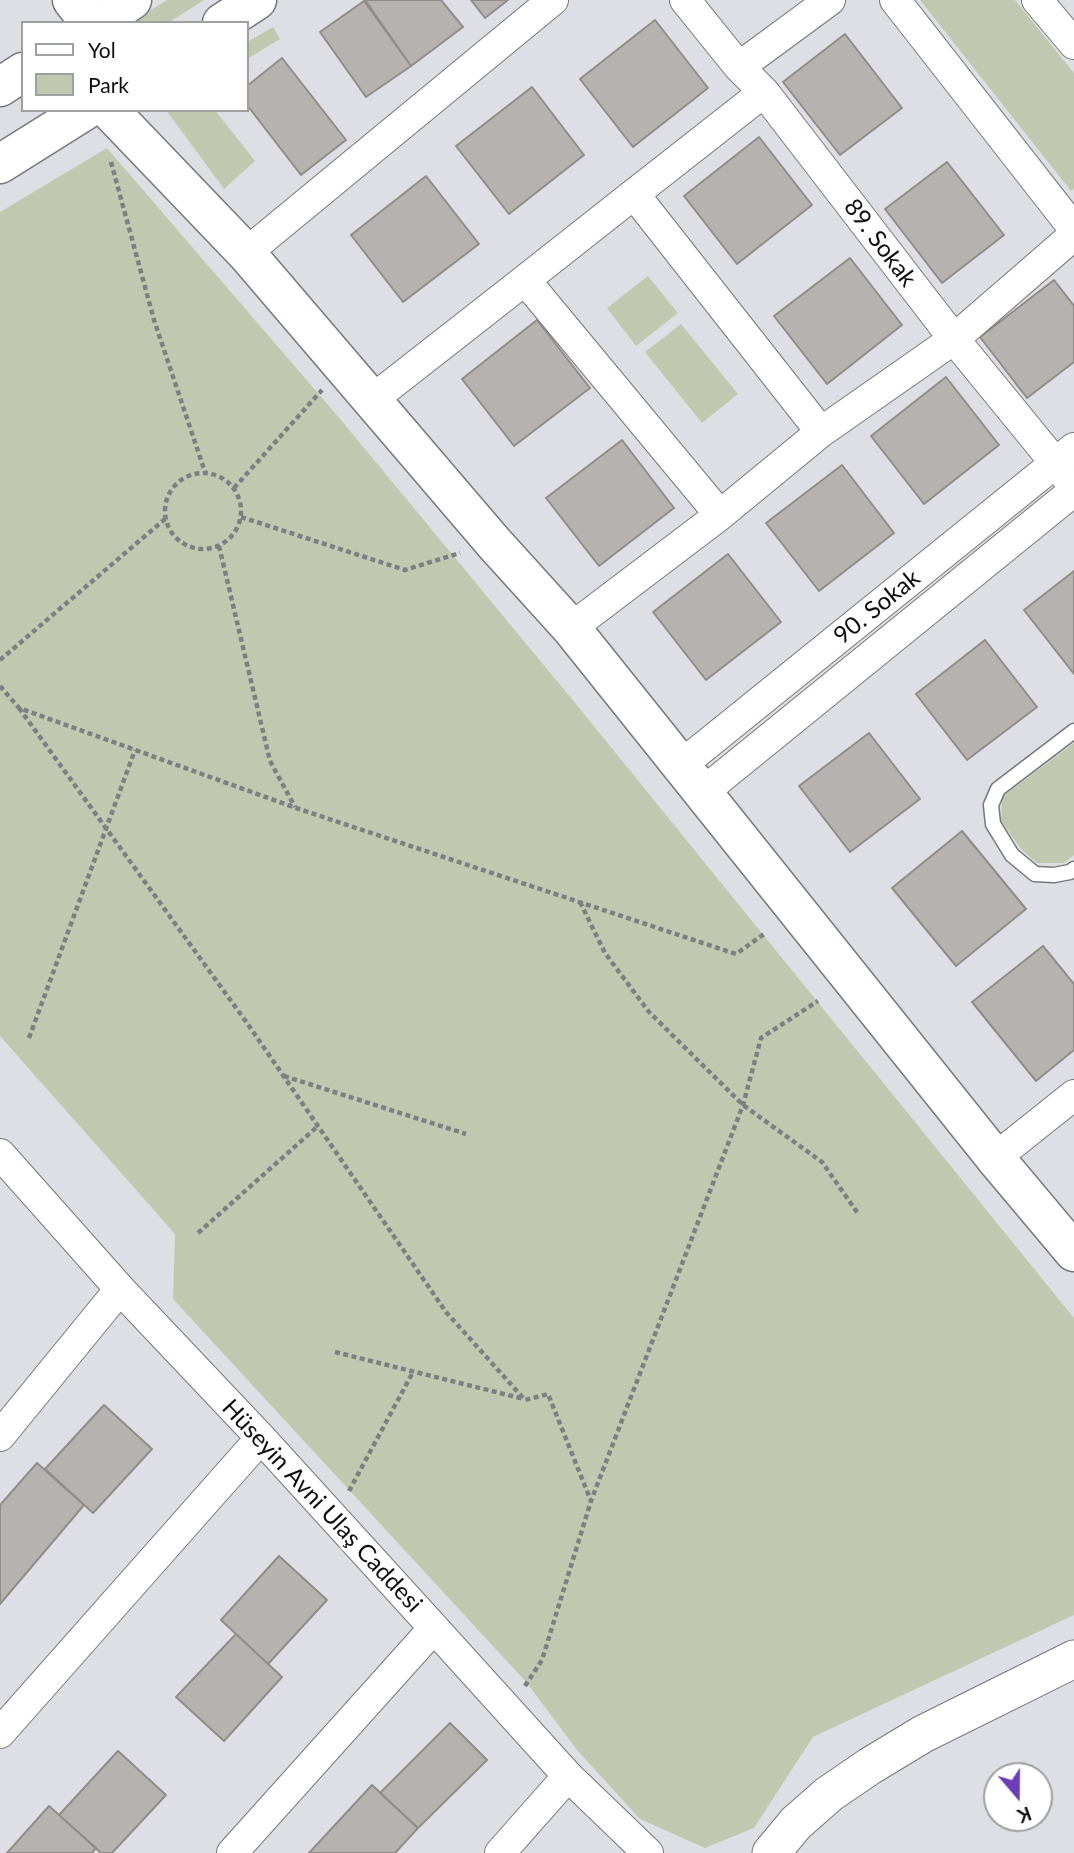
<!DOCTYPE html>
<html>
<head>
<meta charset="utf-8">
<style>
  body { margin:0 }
  #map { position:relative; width:1074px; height:1853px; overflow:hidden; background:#dedfe4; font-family:Lato,sans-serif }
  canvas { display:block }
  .legend { position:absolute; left:21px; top:21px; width:228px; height:91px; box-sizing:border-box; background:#fff; border:2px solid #9e9f9f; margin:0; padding:9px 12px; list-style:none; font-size:21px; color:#0d0e0f }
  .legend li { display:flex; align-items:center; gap:14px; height:35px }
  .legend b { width:35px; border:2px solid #9e9f9f }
  .north { position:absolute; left:983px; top:1762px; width:70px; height:70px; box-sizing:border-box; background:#fff; border:2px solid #9e9f9f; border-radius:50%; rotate:160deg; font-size:19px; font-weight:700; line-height:28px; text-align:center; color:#0d0e0f }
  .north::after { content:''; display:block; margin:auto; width:24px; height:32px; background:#6c3eb6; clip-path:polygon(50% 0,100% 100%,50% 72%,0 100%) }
</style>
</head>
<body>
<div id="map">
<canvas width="1074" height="1853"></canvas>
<ul class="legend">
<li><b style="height:9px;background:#fff"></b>Yol</li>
<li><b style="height:19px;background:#c0c9b0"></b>Park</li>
</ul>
<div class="north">K</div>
</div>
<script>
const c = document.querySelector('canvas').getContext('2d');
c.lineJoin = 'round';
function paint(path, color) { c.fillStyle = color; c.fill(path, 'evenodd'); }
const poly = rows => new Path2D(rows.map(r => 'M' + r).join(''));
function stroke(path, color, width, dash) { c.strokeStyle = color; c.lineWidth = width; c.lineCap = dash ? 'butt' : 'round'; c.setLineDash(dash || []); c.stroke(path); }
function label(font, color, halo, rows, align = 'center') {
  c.font = font + ' Lato,sans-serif'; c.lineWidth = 6; c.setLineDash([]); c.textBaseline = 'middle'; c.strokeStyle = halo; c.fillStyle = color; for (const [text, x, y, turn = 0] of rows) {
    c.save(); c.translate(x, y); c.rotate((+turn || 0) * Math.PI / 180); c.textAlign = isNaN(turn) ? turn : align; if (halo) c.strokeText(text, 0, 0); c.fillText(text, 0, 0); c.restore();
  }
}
paint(poly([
  [167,0,204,0,168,23,130,23],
  [920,0,1015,0,1074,73,1074,189,1071,191],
  [273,27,280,39,247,59,247,42],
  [166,110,197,110,195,112,215,110,255,161,224,189],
  [107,148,341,420,576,704,1074,1318,1074,1615,813,1737,754,1828,705,1848,640,1819,577,1750,527,1683,173,1299,175,1234,0,1036,0,212],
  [648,276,678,313,636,346,607,308],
  [681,324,738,394,702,423,645,352],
  [1074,743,1074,855,1064,863,1037,863,1022,850,1001,821,1002,797]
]), '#c0c9b0');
const building = poly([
  [365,0,441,0,463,27,411,66,365,0],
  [471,0,508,0,485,18,471,0],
  [364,1,411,66,366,97,320,32,364,1],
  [655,20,708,88,633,147,580,79,655,20],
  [845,34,902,108,840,155,783,82,845,34],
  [282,58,346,140,301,175,247,105,247,86,282,58],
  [532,87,584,155,509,214,456,146,532,87],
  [759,137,812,205,737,264,684,196,759,137],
  [947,162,1004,235,942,283,885,209,947,162],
  [426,176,479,244,403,302,351,235,426,176],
  [850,258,902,325,827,384,774,316,850,258],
  [1054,280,1074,306,1074,362,1027,398,980,337,1054,280],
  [537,320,590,388,514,446,462,379,537,320],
  [946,377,999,445,924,504,871,436,946,377],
  [622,440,674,508,599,566,546,498,622,440],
  [842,465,894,533,819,591,766,523,842,465],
  [728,554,781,622,706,680,653,612,728,554],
  [1074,571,1074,674,1024,610,1074,571],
  [985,640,1037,707,967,760,916,694,985,640],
  [869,733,920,799,850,852,799,786,869,733],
  [962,831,1026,909,956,966,892,888,962,831],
  [1043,946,1074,984,1074,1050,1036,1081,972,1002,1043,946],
  [104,1405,152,1449,93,1513,45,1469,104,1405],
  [37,1463,84,1505,0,1604,0,1505,37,1463],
  [279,1556,327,1600,268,1664,221,1620,279,1556],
  [236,1634,282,1677,224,1741,176,1697,236,1634],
  [450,1723,487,1760,418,1828,380,1793,450,1723],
  [118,1751,166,1795,112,1853,101,1853,59,1815,118,1751],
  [372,1785,418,1828,395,1853,309,1853,372,1785],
  [49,1806,96,1848,92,1853,7,1853,49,1806]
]);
paint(building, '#b6b2af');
stroke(building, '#908c89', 2);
const service = poly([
  [1074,731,998,789,991,805,993,824,1012,855,1035,874,1054,875,1070,872,1074,869]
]);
const minor = poly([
  [685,0,739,67,764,92,954,339,1074,486],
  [895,0,1074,229],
  [1037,0,1074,44],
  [739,67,830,0],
  [634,194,764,92],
  [246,253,553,0],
  [373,399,525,280],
  [720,515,525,280,634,194,821,432],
  [571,628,720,515,821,432,954,339,1074,235],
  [680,766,1074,448],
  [702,793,1074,491],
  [0,1154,120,1289,261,1438,434,1628,568,1776,648,1853],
  [995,1158,1074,1095],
  [0,1436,120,1289],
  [0,1733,261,1438],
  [232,1853,434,1628],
  [500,1853,568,1776]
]);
const tertiary = poly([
  [771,1853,796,1823,829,1794,870,1766,923,1734,1074,1659]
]);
const secondary = poly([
  [72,0,90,23],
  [97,23,132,0],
  [222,23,257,0],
  [0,87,23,72],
  [109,110,246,253,494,543,571,628,995,1158,1074,1252],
  [0,164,86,110]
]);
stroke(service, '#76777b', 17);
stroke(minor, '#76777b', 32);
stroke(tertiary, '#76777b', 39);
stroke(secondary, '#76777b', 41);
stroke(poly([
  [111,162,154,320,205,472],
  '165 511a38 38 0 1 1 76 0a38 38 0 1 1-76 0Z',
  [234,488,322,390],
  [241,517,405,570,460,553],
  [219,546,270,761,295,807],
  [0,660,165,519],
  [0,686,19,708,296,808,736,954,764,934],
  [19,708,247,1023,446,1312,525,1400,548,1394,591,1501],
  [580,902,605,953,649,1012,743,1105,822,1162,859,1215],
  [29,1038,135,750],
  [284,1076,466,1134],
  [198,1233,318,1126],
  [335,1352,524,1399],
  [349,1491,413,1372],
  [525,1686,542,1660,591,1501,743,1105,761,1038,818,1001]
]), '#7e7f82', 4.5, [5, 3.5]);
stroke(service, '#fff', 14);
stroke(minor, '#fff', 30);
stroke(tertiary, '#fff', 37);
stroke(secondary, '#fff', 38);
label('24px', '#0d0e0f', '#fff', [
  ["89. Sokak",880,243,53],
  ["90. Sokak",877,607,-39],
  ["Hüseyin Avni Ulaş Caddesi",322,1506,47]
]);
</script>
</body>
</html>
